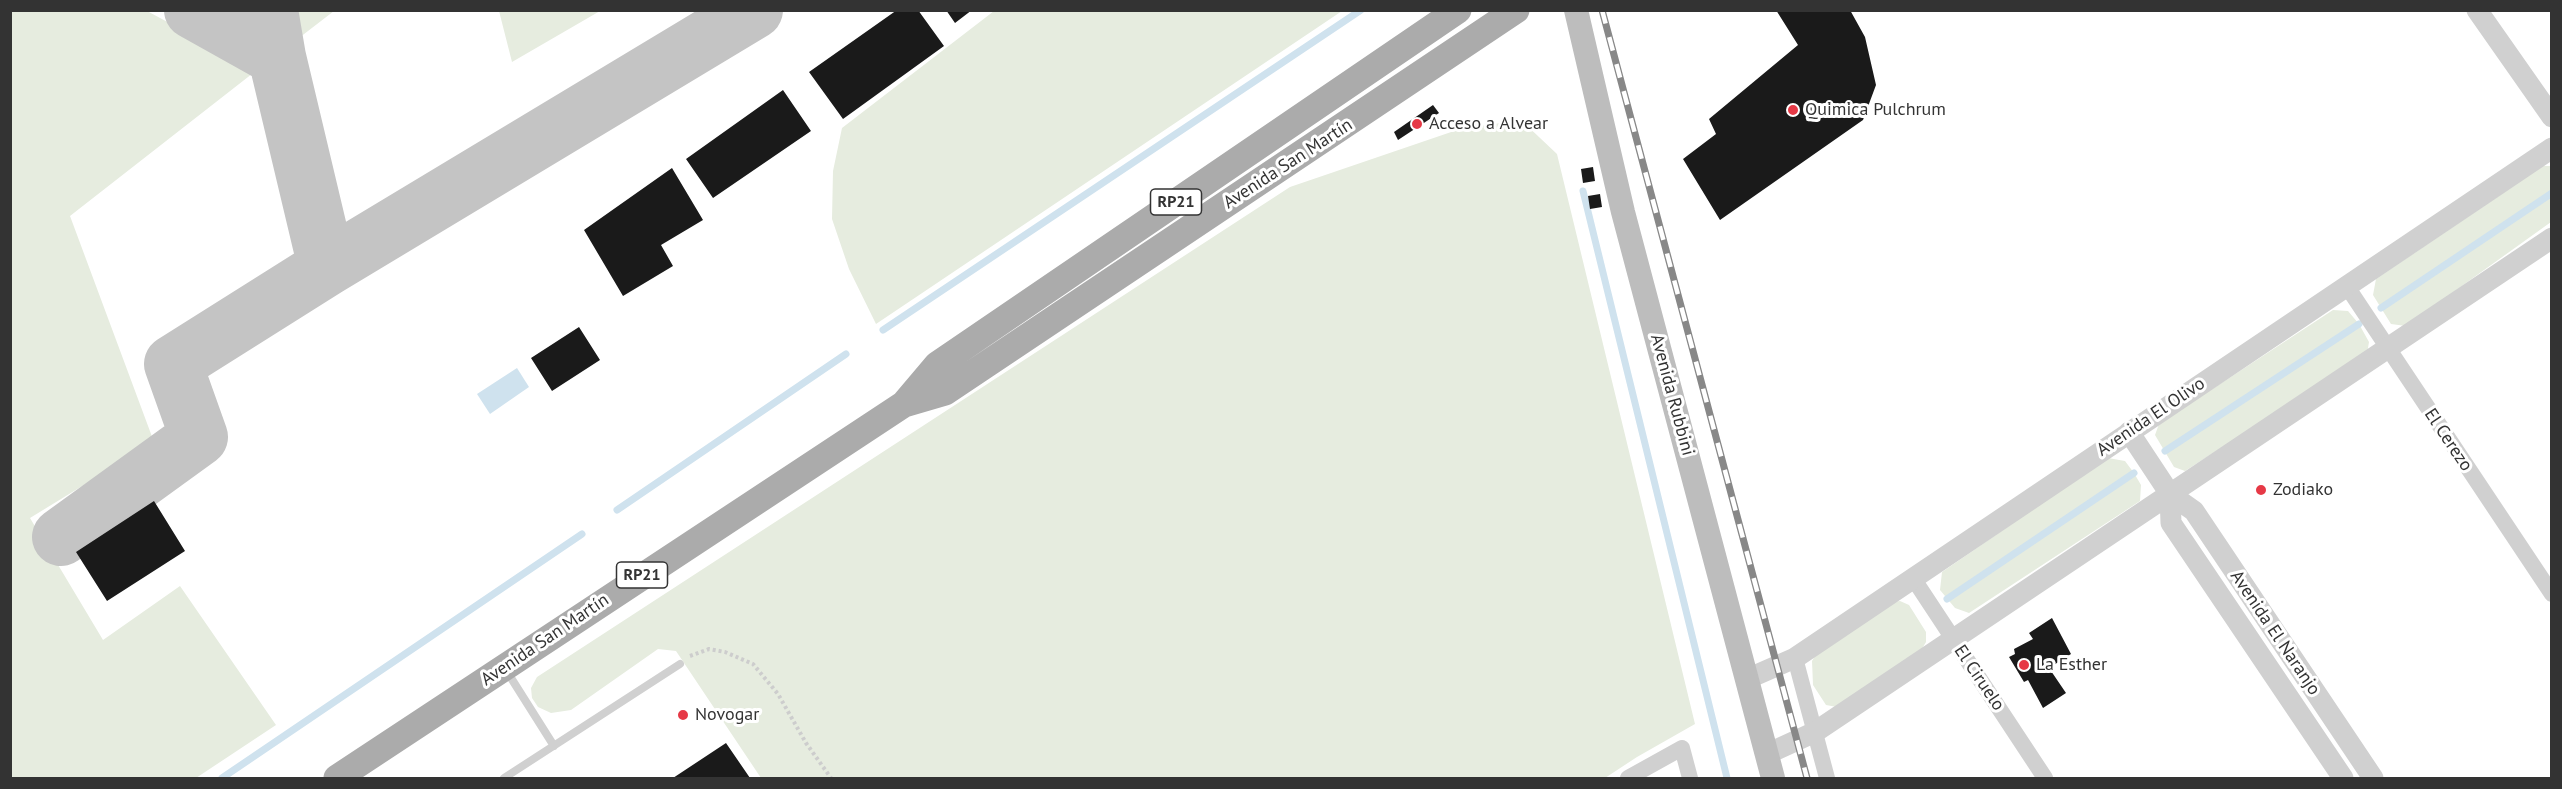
<!DOCTYPE html>
<html>
<head>
<meta charset="utf-8">
<style>
  body { margin:0 }
  #map { position:relative; width:2562px; height:789px; overflow:hidden; background:#fff; font-family:"PT Sans",sans-serif }
  canvas { display:block }
  .frame { position:absolute; inset:0; border:12px solid #333; pointer-events:none }
</style>
</head>
<body>
<div id="map">
<canvas width="2562" height="789"></canvas>
<div class="frame"></div>
</div>
<script>
const c = document.querySelector('canvas').getContext('2d');
c.lineJoin = 'round';
function paint(path, color) { c.fillStyle = color; c.fill(path, 'evenodd'); }
const poly = rows => new Path2D(rows.map(r => 'M' + r).join(''));
function stroke(path, color, width, dash) { c.strokeStyle = color; c.lineWidth = width; c.lineCap = dash ? 'butt' : 'round'; c.setLineDash(dash || []); c.stroke(path); }
function label(font, color, halo, rows, align = 'center') {
  c.font = font + ' "PT Sans",sans-serif'; c.lineWidth = 6; c.setLineDash([]); c.textBaseline = 'middle'; c.strokeStyle = halo; c.fillStyle = color; for (const [text, x, y, turn = 0] of rows) {
    c.save(); c.translate(x, y); c.rotate((+turn || 0) * Math.PI / 180); c.textAlign = isNaN(turn) ? turn : align; if (halo) c.strokeText(text, 0, 0); c.fillText(text, 0, 0); c.restore();
  }
}
paint(poly([
  [291,10,334,10,334,11,295,41],
  [10,11,147,11,257,70,70,216,154,442,30,518,103,640,180,586,276,725,196,778,11,778],
  [499,11,499,10,600,11,512,62],
  [994,11,994,10,1342,11,876,324,849,269,832,219,833,171,842,128],
  [1521,120,1557,154,1695,724,1637,757,1605,778,761,778,676,651,658,649,571,710,551,713,538,707,532,698,531,688,537,677,1290,187,1460,129],
  [2543,166,2551,166,2551,222,2406,326,2391,324,2373,295,2376,279],
  [2333,310,2348,311,2359,324,2369,342,2367,354,2185,471,2174,467,2155,435,2159,424],
  [2108,458,2125,461,2134,473,2141,485,2140,501,1969,613,1955,608,1940,590,1942,572],
  [1900,601,1909,605,1926,632,1926,642,1920,652,1837,707,1826,705,1813,685,1812,661,1818,651,1891,602]
]), '#e6ecdf');
paint(poly([
  [517,368,529,387,490,414,477,394]
]), '#cfe2ee');
stroke(poly([
  [1583,191,1727,778],
  [2381,308,2552,193],
  [883,330,1361,10],
  [2165,451,2359,324],
  [617,510,846,354],
  [1947,599,2134,473],
  [222,778,582,534]
]), '#cfe2ee', 7);
stroke(poly([
  [193,10,277,57],
  [269,10,277,57,327,267],
  [61,537,199,437,173,364,327,267,754,10]
]), '#c4c4c4', 58);
paint(poly([
  [897,10,918,10,944,46,843,119,809,72],
  [946,10,972,10,955,23],
  [1776,10,1850,10,1865,37,1876,85,1863,120,1720,220,1683,159,1716,134,1709,119,1798,45],
  [783,90,811,131,713,198,686,159],
  [1433,105,1439,113,1398,140,1394,132],
  [1593,167,1595,181,1583,183,1581,169],
  [672,168,703,220,661,245,673,266,623,296,584,230],
  [1600,194,1602,207,1590,209,1588,196],
  [579,327,600,360,552,391,531,358],
  [154,501,185,551,107,601,76,552],
  [2052,618,2071,654,2049,668,2066,693,2043,708,2028,680,2024,682,2009,657,2015,654,2014,649,2033,639,2029,633],
  [726,743,750,778,673,778]
]), '#1a1a1a');
stroke(poly([
  [690,656,709,649,725,652,753,664,778,694,806,743,831,778]
]), '#cdcdcd', 4, [3, 3]);
stroke(poly([
  [506,670,554,746],
  [504,778,680,664]
]), '#d0d0d0', 8);
stroke(poly([
  [2346,285,2552,594],
  [1913,578,2045,778],
  [1795,658,1827,778],
  [1628,778,1682,748,1690,778]
]), '#d0d0d0', 16);
stroke(poly([
  [2477,10,2552,117],
  [2129,432,2170,494,2194,511,2373,778],
  [2170,494,2171,523,2343,778],
  [1747,679,1795,658,2552,148],
  [1767,754,1815,732,2552,238]
]), '#d0d0d0', 21);
stroke(poly([
  [1576,10,1623,212,1773,778]
]), '#bdbdbd', 24);
stroke(poly([
  [904,404,937,365,1458,10],
  [337,778,904,404,945,392,1516,10]
]), '#ababab', 27);
const rail = poly([
  [1602,10,1807,778]
]);
stroke(rail, '#888', 7);
stroke(rail, '#fff', 4.5, [14]);
for (const [x, y, r, color] of [
  [1793,110,6,"#e63946"],
  [1417,124,6,"#e63946"],
  [2261,490,6,"#e63946"],
  [2024,665,6,"#e63946"],
  [683,715,6,"#e63946"]
]) { const dot = new Path2D(); dot.arc(x, y, r, 0, 2 * Math.PI); c.fillStyle = color; c.fill(dot); stroke(dot, '#fff', 2); }
for (const [x, y, w] of [
  [1176,202,51],
  [642,575,51]
]) { const box = new Path2D(); box.roundRect(x - w / 2, y - 13, w, 26, 4.5); c.fillStyle = '#fff'; c.fill(box); stroke(box, '#333', 1.5); }
label('bold 16px', '#333', null, [
  ["RP21",1176,202],
  ["RP21",642,575]
]);
label('18px', '#333', '#fff', [
  ["Quimica Pulchrum",1805,110],
  ["Acceso a Alvear",1429,124],
  ["Zodiako",2273,490],
  ["La Esther",2036,665],
  ["Novogar",695,715]
], 'left');
label('18px', '#333', '#fff', [
  ["Avenida San Martín",1288,164,-33],
  ["Avenida Rubbini",1672,395,75],
  ["Avenida El Olivo",2151,417,-34],
  ["El Cerezo",2448,440,56],
  ["Avenida El Naranjo",2275,633,56],
  ["Avenida San Martín",545,640,-34],
  ["El Ciruelo",1979,678,56]
]);
</script>
</body>
</html>
